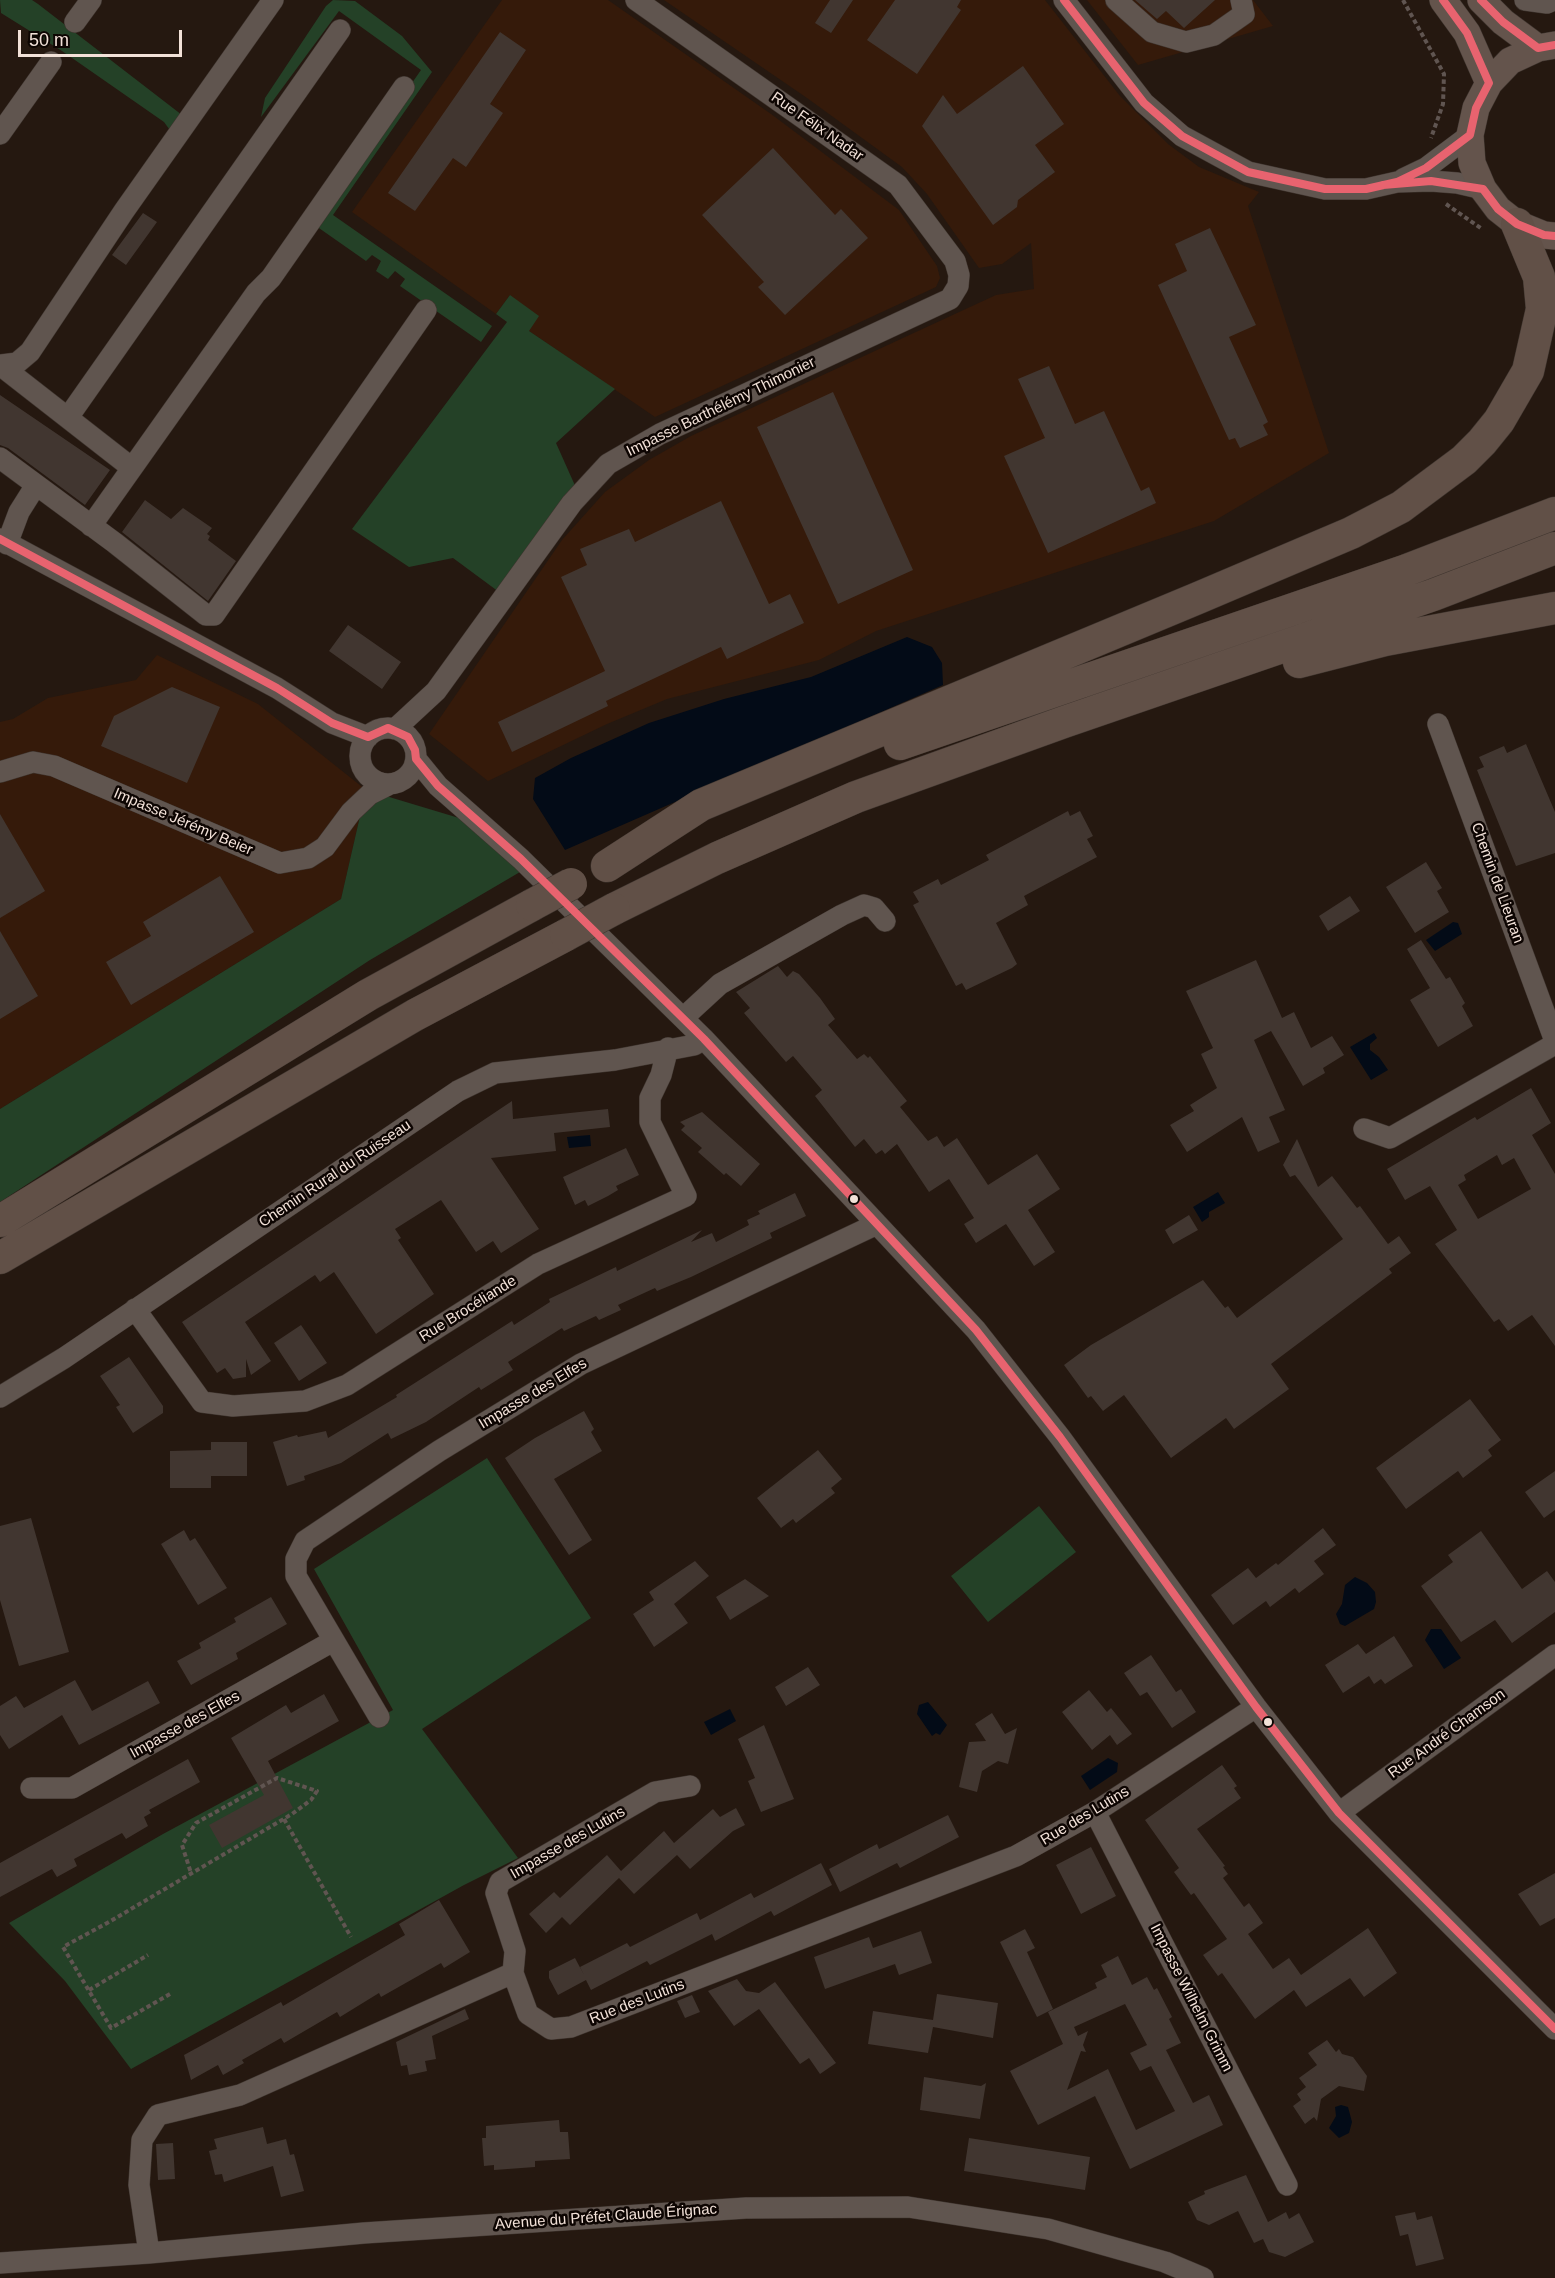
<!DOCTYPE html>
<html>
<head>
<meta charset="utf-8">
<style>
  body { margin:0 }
  #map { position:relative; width:1555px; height:2278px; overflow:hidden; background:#251810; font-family:Helvetica,sans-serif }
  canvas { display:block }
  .scale { position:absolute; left:18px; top:30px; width:164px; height:27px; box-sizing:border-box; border:3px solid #f2e1d8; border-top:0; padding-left:8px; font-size:18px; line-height:21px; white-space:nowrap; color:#f2e1d8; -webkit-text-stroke:4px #0d0502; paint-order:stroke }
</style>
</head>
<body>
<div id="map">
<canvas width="1555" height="2278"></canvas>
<div class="scale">50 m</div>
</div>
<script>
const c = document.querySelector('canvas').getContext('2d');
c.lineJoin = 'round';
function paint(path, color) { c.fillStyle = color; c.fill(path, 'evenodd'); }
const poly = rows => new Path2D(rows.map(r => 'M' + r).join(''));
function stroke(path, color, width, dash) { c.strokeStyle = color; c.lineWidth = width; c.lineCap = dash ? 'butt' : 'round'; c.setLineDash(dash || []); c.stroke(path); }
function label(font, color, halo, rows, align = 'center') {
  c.font = font + ' Helvetica,sans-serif'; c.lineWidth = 5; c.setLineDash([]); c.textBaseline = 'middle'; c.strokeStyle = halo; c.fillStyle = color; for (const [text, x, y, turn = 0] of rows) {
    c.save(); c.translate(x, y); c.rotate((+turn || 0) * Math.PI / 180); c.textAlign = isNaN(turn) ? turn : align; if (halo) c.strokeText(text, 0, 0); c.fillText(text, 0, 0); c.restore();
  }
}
paint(poly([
  [502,0,608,0,771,114,899,210,937,266,940,278,936,287,655,417,529,331,510,295,496,314,352,212],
  [664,0,1045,0,1120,96,1168,144,1199,167,1259,192,1248,206,1329,453,1214,521,876,631,819,660,667,699,607,724,488,781,429,734,562,540,605,492,649,460,691,436,996,295,1034,289,1031,243,1002,264,979,268,927,194,902,167,807,98],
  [1087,0,1253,0,1273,26,1138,65],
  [157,655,258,704,366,790,341,899,0,1109,0,722,13,719,48,698,136,680]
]), '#351a0a');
paint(poly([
  [0,0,32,0,38,4,182,115,172,133,164,122,62,51,1,13],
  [333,0,355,1,402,36,432,72,333,215,492,326,481,342,400,286,405,279,395,271,388,279,376,271,381,261,372,255,366,261,316,226,315,222,421,70,339,11,261,117,265,98,326,6],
  [510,295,539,316,529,331,615,389,556,443,577,490,499,592,453,558,409,567,352,529,507,322,496,314],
  [366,790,459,818,520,872,370,960,0,1202,0,1109,341,899],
  [487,1458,591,1618,422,1729,518,1858,464,1885,131,2069,65,1981,9,1923,163,1834,393,1710,314,1569],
  [1039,1506,1076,1552,988,1622,951,1576]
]), '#244127');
paint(poly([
  [907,637,932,647,942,663,943,685,565,850,533,799,535,778,571,758,649,723,724,699,811,677],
  [1453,922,1458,923,1462,934,1435,951,1426,940],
  [1374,1033,1377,1038,1370,1044,1370,1050,1379,1057,1388,1070,1371,1080,1350,1047],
  [590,1135,591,1146,569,1148,567,1137],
  [1218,1192,1225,1203,1209,1212,1209,1217,1202,1222,1193,1207],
  [1355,1577,1367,1583,1375,1592,1376,1602,1374,1609,1345,1626,1340,1624,1336,1614,1342,1604,1345,1585],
  [1431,1629,1441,1629,1461,1658,1444,1669,1425,1640],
  [928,1702,947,1725,940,1735,936,1733,932,1736,917,1714,919,1705],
  [730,1709,736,1721,711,1735,704,1722],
  [1108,1758,1118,1763,1117,1772,1090,1790,1081,1776],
  [1341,2105,1348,2107,1352,2122,1349,2133,1339,2138,1329,2128,1336,2116,1335,2107]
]), '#030b17');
paint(poly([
  [830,0,853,0,831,33,815,23],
  [895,0,961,0,957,7,961,10,917,74,867,40],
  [1135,0,1215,0,1184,28,1166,11,1157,19],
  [500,32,526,50,490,104,503,113,466,167,453,158,415,211,388,193],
  [1023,66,1064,124,1035,145,1055,172,1018,200,1017,207,993,225,922,126,943,95,957,114],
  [773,148,835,215,841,209,868,238,785,315,758,287,764,282,702,215],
  [143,213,157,222,126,265,112,255],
  [1210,228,1256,325,1229,337,1268,422,1263,425,1268,435,1240,448,1235,438,1229,440,1158,285,1187,271,1175,244],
  [1049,366,1075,424,1104,411,1141,491,1149,487,1156,503,1048,553,1004,456,1045,438,1018,379],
  [833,392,913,570,838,604,757,427],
  [0,395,110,470,85,505,8,448,0,445],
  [145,500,171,519,183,508,212,528,207,534,210,536,208,540,236,561,208,601,122,532],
  [721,501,769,604,790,594,804,623,727,659,721,647,606,701,608,706,512,752,498,722,605,671,561,577,587,565,580,549,629,529,635,542],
  [348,625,401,662,382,689,329,651],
  [172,687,220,707,187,783,101,746,114,716],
  [1526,744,1555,812,1555,853,1516,866,1477,770,1484,767,1479,757,1504,746,1507,753],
  [1068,811,1070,816,1080,811,1093,836,1087,839,1097,857,1024,896,1028,905,996,923,1017,964,1012,968,966,990,962,983,956,986,913,905,919,902,913,892,938,879,941,885,989,860,986,855],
  [0,814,45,891,0,918],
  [1426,862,1442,888,1437,891,1449,912,1415,933,1386,887],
  [220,876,254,932,131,1005,106,962,151,936,143,922],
  [1350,896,1360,911,1328,931,1319,916],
  [0,931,38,996,0,1019],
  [1421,940,1446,979,1450,977,1465,1003,1462,1006,1473,1026,1438,1047,1410,1000,1430,988,1407,949],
  [1256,960,1282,1018,1294,1012,1311,1048,1332,1036,1344,1055,1323,1068,1325,1073,1303,1086,1271,1031,1254,1040,1285,1110,1269,1117,1280,1142,1258,1152,1242,1117,1187,1152,1170,1125,1194,1111,1190,1105,1217,1088,1201,1054,1213,1048,1186,991],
  [778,966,787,977,793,971,799,974,820,998,835,1019,828,1025,857,1059,864,1054,868,1058,870,1056,907,1101,900,1107,928,1141,937,1136,944,1147,957,1138,988,1185,1037,1154,1060,1189,1028,1210,1055,1252,1034,1266,1006,1224,976,1243,964,1224,974,1218,949,1179,929,1192,897,1144,885,1154,882,1150,876,1154,864,1139,855,1147,815,1096,822,1090,793,1056,786,1062,744,1013,750,1008,736,992],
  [1531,1088,1551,1123,1532,1135,1555,1174,1555,1346,1532,1315,1508,1331,1499,1319,1494,1322,1435,1244,1457,1230,1430,1186,1405,1200,1387,1169,1475,1117,1477,1120],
  [1497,1155,1502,1165,1514,1158,1531,1189,1478,1219,1458,1185,1466,1180,1464,1175],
  [512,1101,513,1119,608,1109,610,1127,554,1133,556,1151,491,1158,539,1229,501,1253,493,1241,476,1252,441,1200,395,1229,401,1238,398,1240,434,1294,376,1334,334,1272,320,1282,315,1275,245,1322,271,1361,251,1375,246,1359,246,1377,233,1379,225,1368,217,1373,182,1322],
  [702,1112,760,1164,741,1186,726,1173,724,1175,698,1152,702,1148,681,1130,685,1126,680,1122],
  [1297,1139,1318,1187,1332,1176,1357,1208,1360,1206,1388,1244,1399,1236,1411,1253,1389,1269,1392,1273,1271,1364,1289,1389,1234,1429,1226,1418,1171,1458,1124,1395,1103,1411,1091,1396,1088,1398,1064,1365,1091,1345,1203,1280,1225,1308,1228,1306,1237,1318,1343,1239,1295,1175,1290,1177,1283,1165],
  [626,1148,639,1175,616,1186,618,1190,608,1196,588,1206,585,1200,575,1205,563,1177],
  [795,1193,806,1216,770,1233,772,1238,691,1277,657,1291,655,1288,618,1305,621,1310,599,1320,596,1316,564,1331,562,1328,508,1362,513,1370,481,1390,479,1387,426,1422,391,1439,388,1433,341,1463,304,1476,305,1480,287,1486,273,1442,297,1435,298,1437,326,1431,328,1438,397,1397,396,1395,512,1321,514,1325,550,1302,549,1299,616,1267,617,1271,702,1230,691,1242,712,1233,716,1242,749,1225,747,1220,760,1214,758,1211],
  [1189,1215,1198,1230,1173,1244,1165,1230],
  [301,1325,327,1363,299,1381,274,1343],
  [129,1357,163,1406,163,1413,133,1433,116,1407,120,1405,100,1376],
  [1470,1399,1501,1440,1488,1450,1492,1456,1463,1478,1458,1471,1406,1509,1376,1468],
  [584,1411,594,1429,591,1432,602,1451,554,1479,592,1540,569,1555,505,1458,535,1438],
  [211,1442,247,1442,247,1476,211,1476,211,1488,170,1488,170,1451,211,1450],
  [818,1450,842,1479,831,1488,835,1493,796,1523,793,1519,781,1528,757,1498],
  [1555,1471,1555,1510,1544,1518,1525,1492],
  [31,1518,69,1652,19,1666,0,1600,0,1526],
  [1323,1528,1336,1545,1314,1561,1324,1574,1299,1593,1295,1588,1270,1607,1266,1601,1233,1625,1211,1595,1248,1568,1256,1578,1276,1563,1278,1565],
  [184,1530,190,1541,195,1538,227,1588,198,1605,161,1544],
  [1481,1531,1522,1589,1547,1571,1555,1582,1555,1612,1512,1643,1495,1620,1461,1642,1421,1586,1453,1562,1448,1555],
  [695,1561,709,1576,674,1604,688,1623,654,1647,633,1614,654,1600,649,1592],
  [745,1579,769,1596,730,1620,716,1597],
  [271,1597,287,1624,236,1653,238,1659,191,1685,177,1661,201,1648,199,1643,236,1622,234,1618],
  [1394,1636,1413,1666,1385,1684,1381,1679,1374,1684,1369,1676,1343,1693,1325,1665,1358,1644,1366,1654],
  [1151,1655,1176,1692,1181,1689,1196,1712,1172,1728,1147,1692,1140,1696,1124,1673],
  [808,1667,820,1685,786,1706,775,1687],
  [75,1680,92,1711,148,1681,160,1703,79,1745,62,1715,9,1749,0,1735,0,1706,16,1696,24,1708],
  [1089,1690,1107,1712,1111,1708,1132,1734,1117,1745,1110,1735,1092,1750,1062,1712],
  [324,1694,339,1721,268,1761,293,1808,222,1848,209,1825,264,1795,231,1738,286,1705,291,1713],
  [992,1713,1005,1734,1017,1728,1008,1764,998,1761,982,1771,977,1792,959,1787,969,1742,986,1741,975,1724],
  [764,1725,794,1799,761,1812,748,1781,755,1778,738,1739],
  [188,1759,200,1782,149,1810,151,1813,144,1817,148,1826,126,1839,122,1833,74,1859,77,1866,57,1877,52,1869,0,1897,0,1863],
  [1222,1765,1237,1786,1234,1788,1241,1798,1197,1829,1225,1866,1223,1867,1228,1874,1223,1878,1244,1907,1249,1903,1263,1923,1248,1934,1273,1969,1289,1958,1301,1975,1368,1928,1397,1973,1364,1997,1350,1978,1306,2007,1294,1990,1255,2019,1222,1973,1218,1976,1203,1955,1227,1939,1194,1893,1191,1895,1174,1872,1179,1868,1145,1820],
  [736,1808,745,1825,733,1831,690,1869,677,1855,634,1894,619,1878,570,1925,562,1917,546,1933,529,1914,554,1892,560,1898,607,1855,621,1871,664,1831,674,1843,713,1809,720,1817],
  [948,1815,959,1837,900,1868,897,1863,840,1892,829,1869,877,1844,879,1849],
  [1091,1847,1116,1896,1081,1914,1056,1865],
  [821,1863,832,1885,774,1916,771,1911,715,1941,712,1934,650,1965,647,1961,591,1990,586,1980,558,1995,549,1978,549,1971,575,1958,584,1975,580,1967,627,1943,630,1947,697,1913,700,1920,751,1893,754,1898],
  [1555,1873,1555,1918,1540,1926,1518,1894],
  [439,1900,470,1952,444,1968,441,1963,381,1997,379,1993,340,2017,337,2012,284,2043,281,2038,242,2060,244,2063,223,2075,218,2065,191,2080,184,2055,281,2002,283,2006,405,1935,399,1924],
  [1025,1929,1035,1948,1027,1952,1053,2009,1037,2017,1000,1942],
  [921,1931,932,1963,899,1975,895,1964,825,1989,814,1957,869,1937,873,1948],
  [1118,1956,1132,1985,1147,1977,1154,1990,1157,1988,1172,2017,1169,2019,1181,2043,1166,2050,1193,2103,1209,2095,1223,2125,1130,2169,1095,2096,1038,2125,1010,2071,1063,2044,1048,2012,1097,1988,1095,1983,1107,1977,1101,1965],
  [1125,2004,1147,2045,1130,2053,1140,2071,1151,2066,1175,2111,1136,2130,1108,2069,1067,2090,1081,2051,1086,2052,1083,2045,1088,2031,1078,2036,1074,2027],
  [737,1979,746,1991,759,1993,775,1982,836,2063,820,2074,809,2058,800,2064,759,2009,734,2026,708,1991],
  [937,1994,998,2003,993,2038,933,2027,928,2053,868,2044,873,2011,933,2020],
  [692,1995,700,2012,685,2018,677,2001],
  [465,2009,469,2019,432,2036,436,2059,425,2061,427,2071,409,2075,407,2065,401,2066,396,2042],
  [1327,2040,1336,2052,1339,2049,1342,2054,1353,2057,1367,2076,1364,2091,1339,2086,1321,2099,1317,2121,1314,2117,1305,2124,1293,2106,1301,2100,1297,2094,1306,2087,1299,2078,1317,2065,1308,2053],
  [924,2077,981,2086,986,2083,980,2119,920,2110],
  [559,2120,560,2132,568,2132,570,2159,535,2161,535,2167,494,2170,494,2165,484,2166,482,2138,486,2138,486,2126],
  [263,2127,267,2144,286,2139,290,2155,294,2154,304,2191,281,2197,273,2166,224,2182,222,2174,215,2175,209,2151,217,2149,214,2139],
  [969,2138,1090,2157,1085,2190,964,2171],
  [173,2143,175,2179,158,2180,156,2144],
  [1246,2175,1268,2222,1286,2212,1289,2219,1299,2213,1314,2242,1285,2257,1269,2252,1263,2239,1254,2243,1238,2211,1209,2225,1197,2220,1188,2202,1205,2194,1204,2191],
  [1415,2212,1417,2220,1432,2216,1444,2259,1416,2266,1408,2234,1400,2236,1395,2216]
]), '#413630');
const minor = poly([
  [1064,0,1144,103,1182,136,1248,172,1325,189,1366,189,1397,182,1431,181,1457,183,1483,189],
  [1116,0,1152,32,1186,42,1214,35,1244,14,1241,0],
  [1525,0,1547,3,1554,0],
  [75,22,91,0],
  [0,134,51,62],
  [1403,179,1426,168,1470,135],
  [0,365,17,363,30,352,124,211,273,0],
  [0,365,132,468],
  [69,416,340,30],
  [0,458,115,543,206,615,214,615,426,310],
  [91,526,256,293,271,278,404,87],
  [0,539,277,688,332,723,368,737],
  [7,544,19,512,36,485],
  [1438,724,1555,1041],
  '360 756a28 28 0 1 1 56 0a28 28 0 1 1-56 0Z',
  [395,729,436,691,572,503,608,464,660,434,950,299,958,286,959,275,955,261,898,185,636,0],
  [416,759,438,786,521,859,704,1039,976,1330,1060,1437,1256,1707,1339,1813,1555,2029],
  [0,772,33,762,54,766,280,863,308,858,325,847,351,812,370,794,390,784],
  [683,1018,720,984,842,915,864,905,874,908,885,921],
  [1364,1129,1390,1138,1555,1044],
  [135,1309,202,1402,233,1406,305,1401,347,1385,538,1264,686,1196,650,1122,650,1098,661,1075,668,1048],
  [0,1397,64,1358,458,1091,495,1073,615,1060,694,1045,704,1039],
  [379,1717,296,1576,296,1559,305,1541,439,1451,581,1364,877,1224],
  [31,1788,72,1788,333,1641],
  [1095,1812,1287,2185],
  [1339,1813,1555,1655],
  [513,1973,515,1951,496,1893,500,1882,655,1792,690,1786],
  [149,2253,139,2185,142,2140,158,2115,240,2095,513,1973,528,2014,551,2029,571,2027,1016,1856,1095,1812,1256,1707],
  [0,2263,149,2253,364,2233,746,2208,908,2207,1048,2229,1165,2262,1203,2278]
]);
const major = poly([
  [1443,0,1467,33,1489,83],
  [1481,0,1503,22,1538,48],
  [1555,45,1538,48,1510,61,1489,83,1476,108,1470,135,1472,163,1483,189,1498,209,1517,224,1544,235,1555,236]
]);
const highway = poly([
  [1299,662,1385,640,1555,608],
  [900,744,1407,570,1555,513],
  [607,866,701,805,1198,598,1351,533,1401,507,1464,460,1482,442,1499,421,1528,371,1542,309,1539,277,1517,224],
  [614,909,717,858,856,797,1064,722,1433,595,1555,548],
  [0,1221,368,995,532,905],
  [0,1258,415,1015,566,935]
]);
stroke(minor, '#3f352f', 22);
stroke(major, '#3f352f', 28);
stroke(highway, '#3f352f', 33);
stroke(poly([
  [1403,0,1444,74,1443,104,1431,138],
  [1446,204,1482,229],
  [284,1819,351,1937],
  [89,1990,148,1955],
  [170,1994,111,2028,63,1947,109,1922,292,1814,311,1800,317,1791,277,1778,196,1823,182,1845,191,1873]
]), '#605551', 4, [4.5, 3]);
stroke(minor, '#60554f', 21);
stroke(major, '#64544c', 27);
stroke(highway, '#615047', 32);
const highwayBridge = poly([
  [532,905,571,884],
  [566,935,614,909]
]);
stroke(highwayBridge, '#3f352f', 33, []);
stroke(highwayBridge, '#615047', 32);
stroke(poly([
  [1064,0,1144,103,1182,136,1248,172,1325,189,1366,189,1397,182,1426,168,1470,135,1476,108,1489,83,1467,33,1443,0],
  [1481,0,1503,22,1538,48,1555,45],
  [1383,185,1431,181,1483,189,1498,209,1517,224,1544,235,1555,236],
  [0,539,277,688,332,723,368,737,388,728,408,737,415,750,416,759,438,786,521,859,704,1039,976,1330,1060,1437,1256,1707,1339,1813,1555,2029]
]), '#e8636f', 8);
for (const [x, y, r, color] of [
  [854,1199,5,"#f2e1d8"],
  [1268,1722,5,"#f2e1d8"]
]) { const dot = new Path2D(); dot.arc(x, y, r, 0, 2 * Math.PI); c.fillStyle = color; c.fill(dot); stroke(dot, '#0d0502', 2); }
label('15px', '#f2e1d8', '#0d0502', [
  ["Rue Félix Nadar",817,127,35],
  ["Impasse Barthélémy Thimonier",721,407,-26],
  ["Impasse Jérémy Beier",183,822,23],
  ["Chemin de Lieuran",1497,883,70],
  ["Chemin Rural du Ruisseau",335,1174,-34],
  ["Rue Brocéliande",468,1309,-32],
  ["Impasse des Elfes",533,1394,-31],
  ["Impasse des Elfes",185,1725,-29],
  ["Rue André Chamson",1447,1734,-36],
  ["Rue des Lutins",1085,1816,-31],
  ["Impasse des Lutins",568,1843,-30],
  ["Impasse Wilhelm Grimm",1191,1998,63],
  ["Rue des Lutins",637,2002,-21],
  ["Avenue du Préfet Claude Érignac",606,2217,-4]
]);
</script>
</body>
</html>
